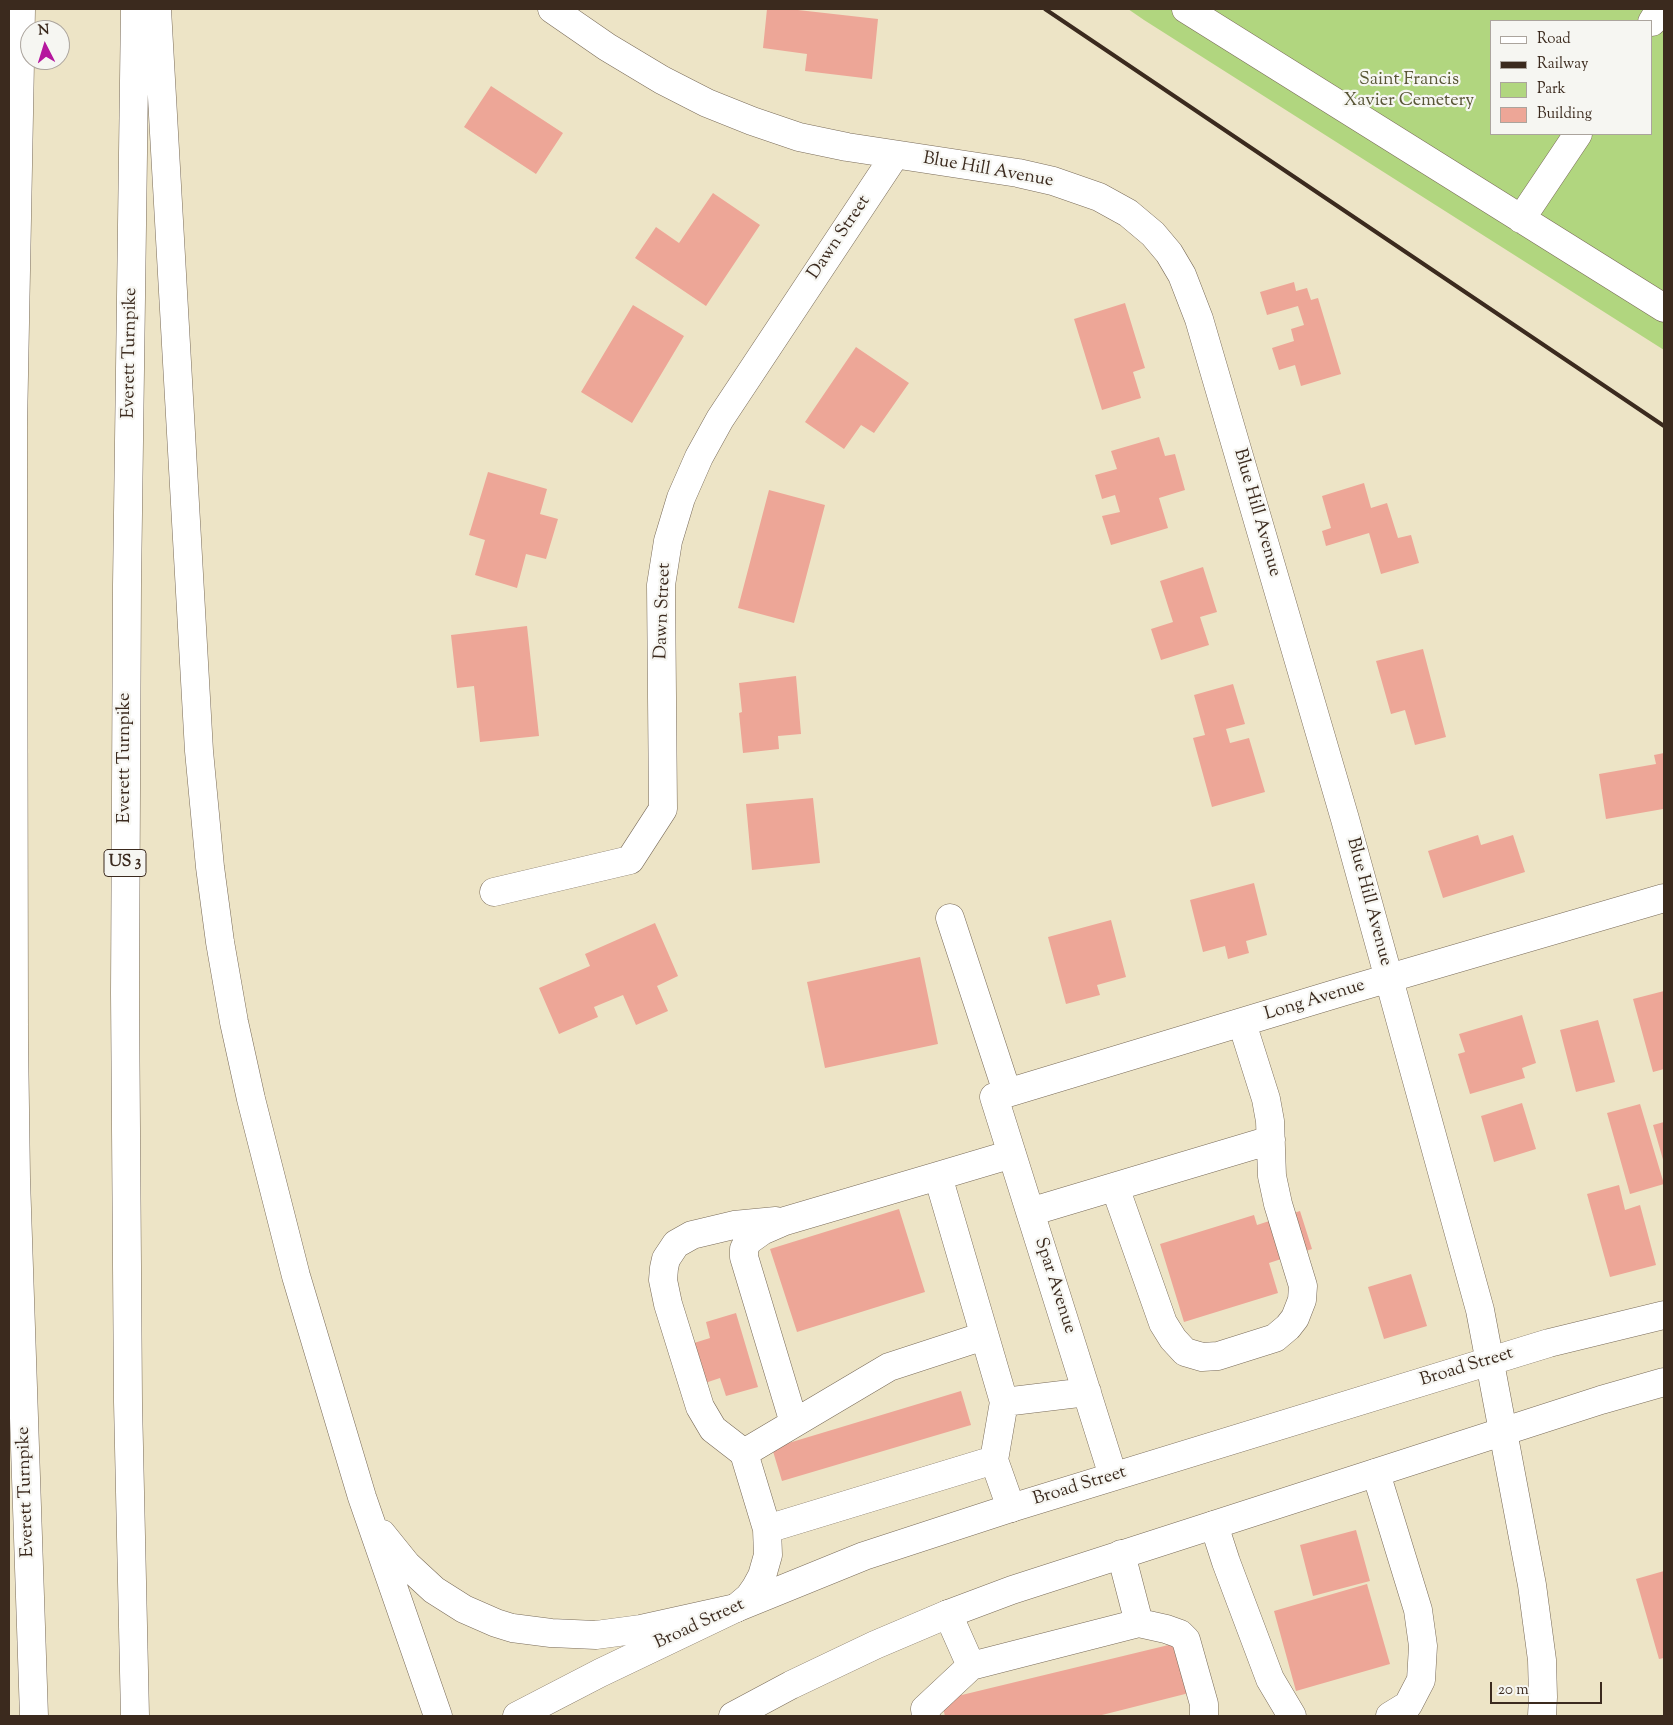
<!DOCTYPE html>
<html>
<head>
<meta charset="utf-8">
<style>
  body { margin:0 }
  #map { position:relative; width:1673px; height:1725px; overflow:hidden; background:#ede4c6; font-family:"Sorts Mill Goudy",serif }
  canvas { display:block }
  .frame { position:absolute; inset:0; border:10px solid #3b2a1e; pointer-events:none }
  .legend { position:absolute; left:1490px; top:20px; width:162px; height:115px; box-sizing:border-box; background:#f6f6f2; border:1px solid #aba49d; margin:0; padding:6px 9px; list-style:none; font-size:15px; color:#3b2a1e }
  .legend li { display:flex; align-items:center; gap:10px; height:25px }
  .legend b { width:25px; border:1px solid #aba49d }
  .north { position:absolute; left:20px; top:20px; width:50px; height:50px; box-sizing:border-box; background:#f6f6f2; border:1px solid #aba49d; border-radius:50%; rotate:355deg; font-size:14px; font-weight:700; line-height:20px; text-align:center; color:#3b2a1e }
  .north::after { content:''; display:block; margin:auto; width:18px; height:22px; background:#b5179e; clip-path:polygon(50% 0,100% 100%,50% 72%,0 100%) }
  .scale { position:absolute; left:1490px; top:1682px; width:112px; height:22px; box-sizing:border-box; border:2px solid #3b2a1e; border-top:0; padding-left:6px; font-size:15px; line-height:18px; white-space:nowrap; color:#3b2a1e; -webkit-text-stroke:4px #f6f6f2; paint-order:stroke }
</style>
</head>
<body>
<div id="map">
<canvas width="1673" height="1725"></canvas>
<div class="frame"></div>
<ul class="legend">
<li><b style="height:6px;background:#fff"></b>Road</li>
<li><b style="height:6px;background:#3b2a1e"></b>Railway</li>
<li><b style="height:14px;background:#b1d67f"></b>Park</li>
<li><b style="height:14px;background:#eda697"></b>Building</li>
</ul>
<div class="north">N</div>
<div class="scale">20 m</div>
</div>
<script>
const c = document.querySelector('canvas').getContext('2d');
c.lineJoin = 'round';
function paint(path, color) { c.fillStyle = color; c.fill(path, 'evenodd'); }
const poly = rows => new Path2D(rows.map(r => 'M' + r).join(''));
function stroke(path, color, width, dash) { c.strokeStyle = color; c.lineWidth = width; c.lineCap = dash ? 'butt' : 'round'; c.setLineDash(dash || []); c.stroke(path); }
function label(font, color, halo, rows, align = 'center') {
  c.font = font + ' "Sorts Mill Goudy",serif'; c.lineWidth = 4.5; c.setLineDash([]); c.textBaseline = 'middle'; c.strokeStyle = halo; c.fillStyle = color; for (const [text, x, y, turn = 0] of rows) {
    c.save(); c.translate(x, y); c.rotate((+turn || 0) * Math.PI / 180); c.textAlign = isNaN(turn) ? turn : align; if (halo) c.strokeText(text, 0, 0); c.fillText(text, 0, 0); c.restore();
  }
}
paint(poly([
  [1128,9,1664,9,1664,350,1144,20],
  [1492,21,1652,21,1652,134,1492,134]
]), '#b1d67f');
paint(poly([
  [767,9,789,9,878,19,872,79,805,71,807,54,763,48],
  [491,86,563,133,536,174,464,127],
  [713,193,760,225,706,306,635,258,656,227,679,243],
  [1294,282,1296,291,1307,288,1311,300,1318,298,1341,374,1301,386,1295,365,1279,370,1272,348,1294,341,1291,329,1304,325,1298,306,1267,315,1260,292],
  [1125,303,1145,368,1133,372,1141,398,1102,410,1074,319],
  [633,305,684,336,632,423,581,392],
  [856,347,909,383,874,433,861,425,844,449,805,422],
  [1159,437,1165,456,1175,454,1185,490,1159,498,1168,528,1111,545,1102,516,1120,512,1115,495,1102,499,1095,475,1117,469,1111,451],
  [488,472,547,489,540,514,558,519,546,559,526,554,517,588,475,575,485,540,469,535],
  [1364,483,1371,508,1387,503,1398,538,1411,535,1419,563,1381,574,1369,533,1326,546,1322,531,1331,528,1322,496],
  [769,490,825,505,794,623,738,608],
  [1203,567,1217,612,1200,617,1209,645,1161,660,1151,629,1173,622,1160,581],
  [527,626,539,736,480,742,474,686,457,688,451,635],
  [1423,649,1446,737,1415,745,1405,710,1391,714,1376,661],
  [796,676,801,734,778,736,779,749,743,753,739,713,742,712,739,683],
  [1233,684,1245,724,1226,729,1230,743,1249,738,1265,792,1212,807,1193,738,1205,735,1194,695],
  [1664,753,1663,809,1606,819,1599,774,1656,764,1654,755],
  [813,798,820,863,752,870,746,804],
  [1478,835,1481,845,1513,835,1525,872,1443,898,1428,851],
  [1254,883,1267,935,1246,941,1249,953,1228,959,1225,946,1203,952,1190,900],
  [1111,920,1126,977,1097,985,1100,995,1066,1004,1048,937],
  [655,923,678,976,657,986,668,1011,636,1025,623,995,594,1007,598,1017,559,1034,539,988,590,966,585,954],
  [920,957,938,1044,825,1068,807,982],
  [1664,991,1664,1069,1653,1072,1633,999],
  [1522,1015,1536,1063,1522,1068,1525,1078,1470,1094,1458,1054,1465,1052,1459,1034],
  [1598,1020,1615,1082,1576,1092,1560,1030],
  [1522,1103,1536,1149,1494,1162,1481,1116],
  [1640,1104,1664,1184,1630,1194,1607,1113],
  [1664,1122,1664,1163,1653,1125],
  [1619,1185,1625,1210,1640,1205,1656,1265,1610,1277,1587,1194],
  [899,1209,925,1292,797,1332,770,1249],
  [1300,1211,1312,1249,1269,1263,1278,1293,1184,1322,1160,1244,1254,1215,1257,1225],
  [1411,1274,1427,1326,1384,1339,1368,1287],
  [736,1313,758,1387,726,1396,720,1378,705,1383,694,1343,710,1338,706,1322],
  [961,1391,971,1425,782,1481,772,1448],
  [1356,1530,1370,1581,1313,1596,1300,1545],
  [1664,1571,1664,1658,1659,1659,1636,1579],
  [1367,1584,1390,1664,1296,1691,1274,1611],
  [1181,1642,1193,1692,1098,1716,945,1716,941,1700]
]), '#eda697');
const minor = poly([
  [552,9,607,47,662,80,707,103,752,121,799,137,847,147,1018,173,1053,181,1099,197,1128,213,1153,234,1169,253,1182,275,1199,319,1345,819,1480,1310,1532,1585,1542,1660,1543,1697,1542,1716],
  [1186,9,1664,308],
  [1652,22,1660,9],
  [1521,219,1578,134],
  [494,892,630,860,663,809,661,585,668,541,681,498,699,457,720,419,895,155],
  [950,918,1007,1092],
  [1115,1187,1163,1323,1173,1339,1185,1352,1202,1357,1218,1356,1275,1338,1288,1327,1295,1318,1302,1300,1303,1286,1278,1204,1272,1176,1270,1121,1266,1099,1242,1023],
  [1030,1212,1271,1140],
  [1004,1402,1087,1392],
  [794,1423,744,1257,744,1249,748,1241,762,1231,785,1221,938,1176],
  [744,1453,713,1429,700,1407,668,1304,663,1280,664,1268,666,1259,676,1244,692,1235,734,1225,776,1221],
  [994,1460,1011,1508],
  [1376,1473,1418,1610,1423,1646,1421,1680,1408,1705,1390,1716],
  [1113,1476,994,1097,1345,991,1664,898],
  [1214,1525,1226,1562,1270,1679,1292,1716],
  [767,1529,994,1460,1004,1402,938,1176,1012,1154],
  [736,1608,749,1597,756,1587,762,1576,768,1555,767,1529,744,1453,889,1367,984,1336],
  [948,1614,971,1666,1139,1623,1121,1554],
  [1139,1623,1166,1629,1180,1634,1186,1640,1204,1704,1204,1716],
  [926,1716,925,1709,971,1666]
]);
const major = poly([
  [517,1716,600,1673,736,1608,864,1556,1011,1508,1549,1343,1664,1315],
  [733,1716,791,1685,875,1645,948,1614,1012,1590,1601,1400,1664,1382]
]);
const highway = poly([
  [21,9,13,427,14,1039,16,1179,34,1716],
  [135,9,127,585,125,993,128,1402,135,1716],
  [157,9,199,751,210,867,220,942,234,1022,251,1099,296,1276,362,1497,438,1716],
  [382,1534,407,1565,434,1590,464,1609,496,1623,512,1628,551,1633,596,1635,641,1629,736,1608]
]);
stroke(minor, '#796b59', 29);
stroke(major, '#796b59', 29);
stroke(highway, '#796b59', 29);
stroke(minor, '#fff', 28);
stroke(major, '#fff', 28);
stroke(highway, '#fff', 28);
stroke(poly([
  [1045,9,1664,426]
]), '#3b2a1e', 4);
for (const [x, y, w] of [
  [125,863,42]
]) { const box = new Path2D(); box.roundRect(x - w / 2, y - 13.5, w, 27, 4); c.fillStyle = '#f6f6f2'; c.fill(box); stroke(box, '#3b2a1e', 1); }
label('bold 16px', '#3b2a1e', null, [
  ["US 3",125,863]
]);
label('18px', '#585536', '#f6f6f2', [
  ["Saint Francis",1409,81],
  ["Xavier Cemetery",1409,102]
]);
label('18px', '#3b2a1e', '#f6f6f2', [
  ["Blue Hill Avenue",988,171,10],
  ["Dawn Street",840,238,-56],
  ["Everett Turnpike",131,353,-89],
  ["Blue Hill Avenue",1256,513,74],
  ["Dawn Street",664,611,-88],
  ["Everett Turnpike",126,758,-90],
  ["Blue Hill Avenue",1368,902,75],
  ["Long Avenue",1315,1001,-17],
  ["Spar Avenue",1054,1286,72],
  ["Broad Street",1467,1368,-17],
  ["Broad Street",1080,1487,-17],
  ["Everett Turnpike",27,1492,-92],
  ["Broad Street",700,1625,-25]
]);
</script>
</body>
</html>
